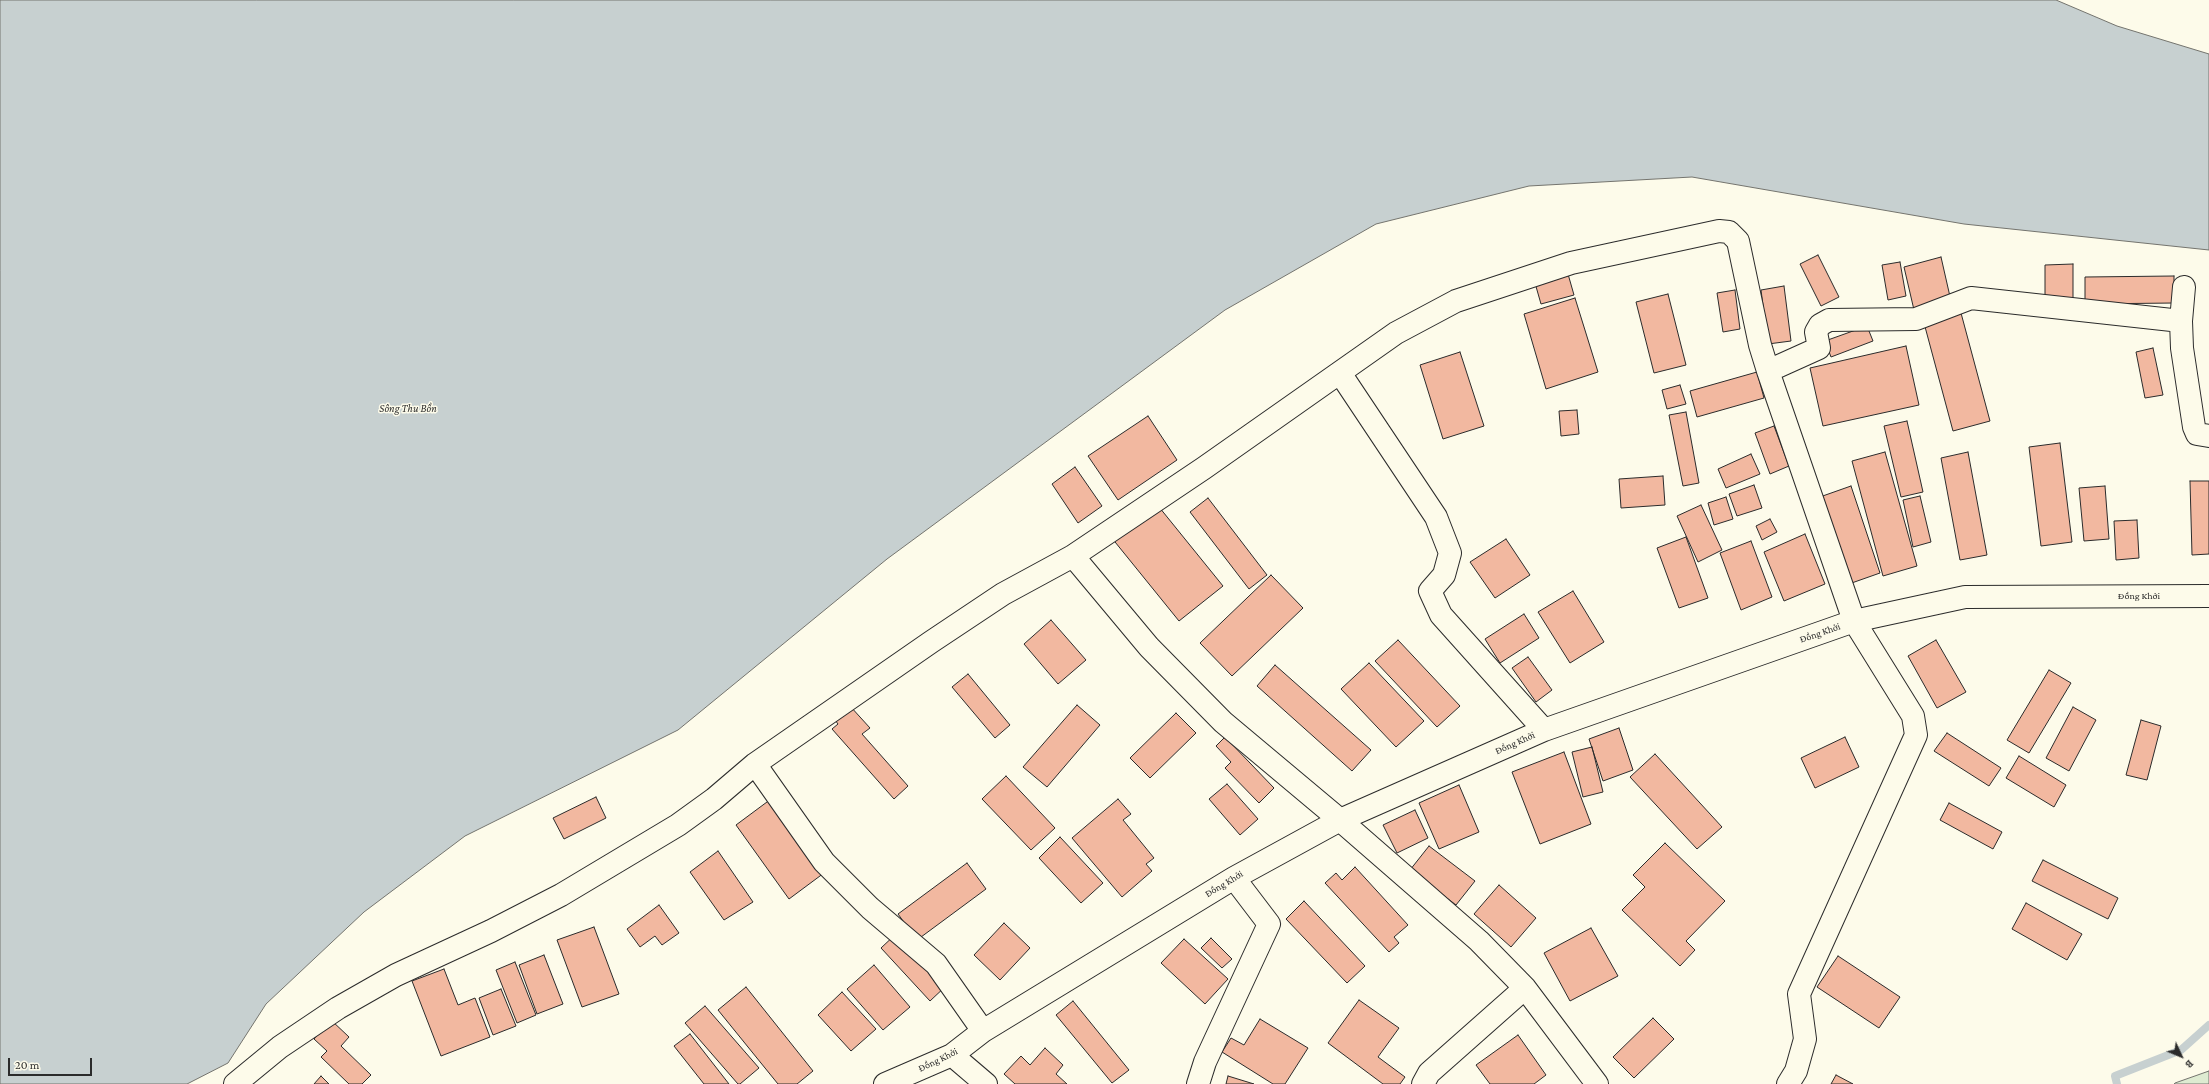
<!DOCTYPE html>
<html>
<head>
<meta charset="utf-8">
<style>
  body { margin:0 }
  #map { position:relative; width:2209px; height:1084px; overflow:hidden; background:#fdfbea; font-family:"Crimson Pro",serif }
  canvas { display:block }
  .north { position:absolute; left:2161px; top:1036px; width:40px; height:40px; -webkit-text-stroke:3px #fdfbea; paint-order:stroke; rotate:134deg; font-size:11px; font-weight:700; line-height:16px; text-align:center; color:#2b2b2b }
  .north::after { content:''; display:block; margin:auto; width:14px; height:18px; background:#2b2b2b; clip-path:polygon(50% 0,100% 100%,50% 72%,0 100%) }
  .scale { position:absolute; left:8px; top:1058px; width:84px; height:18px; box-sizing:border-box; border:2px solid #2b2b2b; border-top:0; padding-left:5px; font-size:12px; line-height:14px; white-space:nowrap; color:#2b2b2b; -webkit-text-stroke:3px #fdfbea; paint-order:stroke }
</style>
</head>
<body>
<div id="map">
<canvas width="2209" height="1084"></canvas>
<div class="north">B</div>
<div class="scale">20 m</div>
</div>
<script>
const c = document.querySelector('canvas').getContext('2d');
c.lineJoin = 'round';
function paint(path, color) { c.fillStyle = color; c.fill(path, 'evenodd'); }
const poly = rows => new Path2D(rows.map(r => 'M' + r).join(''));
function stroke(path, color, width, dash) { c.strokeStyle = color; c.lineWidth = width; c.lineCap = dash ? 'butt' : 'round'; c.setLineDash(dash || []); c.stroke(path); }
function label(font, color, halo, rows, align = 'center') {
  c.font = font + ' "Crimson Pro",serif'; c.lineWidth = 3; c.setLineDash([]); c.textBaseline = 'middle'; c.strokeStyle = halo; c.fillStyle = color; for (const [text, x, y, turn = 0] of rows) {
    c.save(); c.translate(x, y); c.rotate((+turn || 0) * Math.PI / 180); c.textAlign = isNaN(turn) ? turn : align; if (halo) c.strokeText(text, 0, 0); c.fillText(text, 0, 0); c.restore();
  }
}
const green = poly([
  [2209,1071,2209,1084,2174,1084,2175,1083,2209,1071]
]);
paint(green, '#deebd1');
stroke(green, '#74746e', 1);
const water = poly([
  [0,0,2056,0,2117,26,2209,54,2209,250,1964,224,1692,177,1529,186,1376,224,1225,310,887,559,678,730,465,836,364,912,266,1004,228,1063,187,1084,0,1084,0,0]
]);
paint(water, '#c7d0d0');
stroke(water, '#74746e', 1);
stroke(poly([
  [2117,1084,2115,1076,2181,1050,2209,1025]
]), '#c7d0d0', 8);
const building = poly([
  [1818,255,1839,297,1821,306,1800,264,1818,255],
  [1941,257,1951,301,1914,310,1904,267,1941,257],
  [1900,262,1906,296,1888,300,1882,265,1900,262],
  [2073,264,2073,304,2045,304,2045,265,2073,264],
  [1568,274,1574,295,1541,304,1535,283,1568,274],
  [2174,276,2174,303,2085,304,2085,277,2174,276],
  [1784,286,1791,341,1768,344,1761,290,1784,286],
  [1735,290,1740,329,1723,332,1717,293,1735,290],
  [1668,294,1686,365,1654,373,1636,302,1668,294],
  [1575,298,1598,372,1546,389,1524,314,1575,298],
  [1961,313,1990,421,1953,431,1924,323,1961,313],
  [1867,326,1873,341,1831,357,1825,341,1867,326],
  [1906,346,1919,405,1823,426,1810,368,1906,346],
  [2153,348,2163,395,2145,398,2136,352,2153,348],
  [1460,352,1484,426,1443,439,1420,365,1460,352],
  [1757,372,1764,398,1697,417,1690,391,1757,372],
  [1680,385,1686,404,1667,409,1662,390,1680,385],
  [1577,410,1579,434,1561,436,1559,411,1577,410],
  [1686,412,1699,483,1683,486,1669,415,1686,412],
  [1148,416,1177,460,1118,500,1088,456,1148,416],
  [1907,421,1923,492,1901,497,1884,426,1907,421],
  [1774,426,1789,466,1770,474,1755,433,1774,426],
  [2060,443,2072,542,2041,546,2029,447,2060,443],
  [1885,452,1917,566,1883,576,1852,461,1885,452],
  [1968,452,1987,555,1960,560,1941,458,1968,452],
  [1751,454,1760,474,1726,488,1718,469,1751,454],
  [1075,467,1102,506,1078,523,1052,484,1075,467],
  [1663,476,1665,505,1621,508,1619,479,1663,476],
  [2190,481,2209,481,2209,554,2192,555,2190,481],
  [1754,485,1762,508,1737,516,1729,494,1754,485],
  [1851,486,1880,573,1846,585,1817,498,1851,486],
  [2105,486,2109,539,2084,541,2079,488,2105,486],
  [1920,496,1931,542,1913,547,1903,500,1920,496],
  [1726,497,1733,519,1714,525,1708,503,1726,497],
  [1208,498,1267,575,1249,589,1190,512,1208,498],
  [1155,502,1223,586,1179,621,1111,537,1155,502],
  [1701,505,1722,550,1698,562,1677,516,1701,505],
  [1770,519,1777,532,1762,540,1756,526,1770,519],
  [2137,520,2139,558,2116,560,2114,521,2137,520],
  [1805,534,1825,584,1784,601,1764,552,1805,534],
  [1686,537,1708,598,1679,608,1657,548,1686,537],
  [1506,539,1530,575,1495,598,1470,562,1506,539],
  [1751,541,1772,597,1741,610,1720,553,1751,541],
  [1271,575,1303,608,1232,676,1200,643,1271,575],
  [1573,591,1604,642,1570,663,1538,612,1573,591],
  [1524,614,1539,638,1500,663,1485,639,1524,614],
  [1051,620,1086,660,1058,684,1024,644,1051,620],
  [1398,640,1460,706,1437,727,1375,661,1398,640],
  [1936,640,1966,692,1937,708,1908,656,1936,640],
  [1528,657,1552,690,1536,702,1512,668,1528,657],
  [1369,663,1424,721,1396,747,1341,689,1369,663],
  [1275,665,1371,750,1352,771,1257,686,1275,665],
  [2049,670,2071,683,2029,753,2007,740,2049,670],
  [968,674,1010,725,995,738,952,687,968,674],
  [1077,705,1100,725,1047,787,1023,767,1077,705],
  [850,706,870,728,862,734,908,786,894,799,832,729,838,724,835,720,850,706],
  [2073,707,2096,720,2069,771,2046,758,2073,707],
  [1176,713,1196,733,1150,778,1130,758,1176,713],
  [2141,720,2161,726,2147,780,2126,775,2141,720],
  [1619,728,1633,770,1603,781,1589,739,1619,728],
  [1947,733,2001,768,1989,786,1934,751,1947,733],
  [1225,737,1274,788,1259,803,1225,768,1231,762,1216,746,1225,737],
  [1845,737,1859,767,1815,788,1801,758,1845,737],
  [1592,747,1603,792,1583,797,1572,752,1592,747],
  [1564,752,1591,824,1540,844,1512,772,1564,752],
  [1655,754,1722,827,1697,849,1630,777,1655,754],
  [2019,756,2066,785,2054,807,2006,778,2019,756],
  [1006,776,1055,828,1031,850,982,799,1006,776],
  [1227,784,1258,819,1240,835,1209,799,1227,784],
  [1459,785,1479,832,1439,849,1419,803,1459,785],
  [596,797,606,818,564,839,553,818,596,797],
  [771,799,824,873,789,899,736,825,771,799],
  [1118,799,1131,814,1123,820,1154,858,1146,864,1152,871,1122,897,1072,838,1118,799],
  [1949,803,2002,832,1993,849,1940,820,1949,803],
  [1415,810,1428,838,1397,853,1383,825,1415,810],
  [1060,837,1103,883,1081,903,1039,858,1060,837],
  [1665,843,1725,901,1686,941,1695,950,1680,966,1622,910,1645,887,1633,875,1665,843],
  [1429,846,1475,881,1456,905,1410,870,1429,846],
  [718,851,753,902,724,920,690,872,718,851],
  [2043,860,2118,898,2108,919,2032,881,2043,860],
  [967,863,986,889,917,940,898,914,967,863],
  [1355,867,1408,925,1394,937,1399,943,1389,952,1325,883,1336,873,1342,880,1355,867],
  [1499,885,1536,918,1511,947,1474,914,1499,885],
  [1304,901,1365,966,1347,983,1286,919,1304,901],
  [2026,903,2082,934,2067,960,2012,929,2026,903],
  [659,905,679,933,662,945,655,936,640,947,627,929,659,905],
  [1004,923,1030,948,1000,980,974,955,1004,923],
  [594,927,619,994,582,1007,557,940,594,927],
  [1591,928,1618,976,1570,1001,1544,953,1591,928],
  [897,933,947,985,930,1001,881,948,897,933],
  [1211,938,1232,959,1222,968,1201,948,1211,938],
  [1184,939,1228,979,1205,1004,1161,963,1184,939],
  [544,955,563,1004,537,1014,519,965,544,955],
  [1838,956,1900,997,1879,1028,1817,987,1838,956],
  [515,962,536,1015,517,1023,496,970,515,962],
  [874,965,910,1007,883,1030,847,989,874,965],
  [444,969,458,1005,475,998,490,1037,441,1056,412,981,444,969],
  [746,987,813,1071,797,1084,778,1084,718,1010,746,987],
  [501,989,516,1026,493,1035,479,998,501,989],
  [842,992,876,1029,851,1051,818,1015,842,992],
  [1359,1000,1399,1028,1378,1057,1405,1077,1400,1084,1383,1084,1328,1043,1359,1000],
  [1073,1001,1129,1070,1112,1083,1056,1015,1073,1001],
  [705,1006,759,1068,740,1084,738,1084,685,1023,705,1006],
  [1653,1018,1674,1039,1634,1078,1613,1057,1653,1018],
  [1260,1019,1308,1048,1285,1084,1273,1084,1222,1052,1231,1038,1244,1045,1260,1019],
  [331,1020,349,1037,341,1046,371,1075,362,1084,349,1084,321,1057,327,1051,314,1039,331,1020],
  [690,1034,729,1084,704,1084,674,1046,690,1034],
  [1518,1035,1546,1075,1534,1084,1490,1084,1476,1065,1518,1035],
  [1045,1048,1063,1065,1056,1074,1067,1084,1015,1084,1004,1074,1021,1056,1030,1065,1045,1048],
  [1836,1075,1853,1084,1831,1084,1836,1075],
  [321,1076,329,1084,314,1084,321,1076],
  [1228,1076,1254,1084,1226,1084,1228,1076]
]);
paint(building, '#f2b8a0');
stroke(building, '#2b2b2b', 1);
const minor = poly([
  [2184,287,2181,321,2182,348,2194,427,2197,434,2209,436],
  [1768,371,1819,348,1816,332,1820,325,1829,320,1916,319,1971,298,2181,321],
  [1340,373,1436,517,1450,553,1444,575,1430,591,1441,615,1544,730],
  [1073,556,1149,647,1223,722,1340,820,1479,941,1525,988,1597,1084],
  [755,764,824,862,870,908,936,964,983,1031],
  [952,1055,986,1084],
  [235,1084,280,1047,338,1008,396,975,491,931,561,895,678,825,714,799,755,764,931,642,1003,594,1073,556,1204,468,1396,333,1456,301,1571,263,1719,231,1729,232,1738,241,1760,345,1768,371,1854,621,1913,716,1916,735,1799,994,1805,1039,1796,1071,1788,1084],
  [885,1084,952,1055,983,1031,1234,878,1340,820,1544,730,1854,621,1965,597,2209,596],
  [1198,1084,1205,1062,1269,924,1234,878],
  [1423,1084,1429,1073,1525,988]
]);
stroke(minor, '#2b2b2b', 24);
stroke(minor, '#fdfbea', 22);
label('10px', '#2b2b2b', '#fdfbea', [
  ["Đồng Khởi",2139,596],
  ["Đồng Khởi",1820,633,-19],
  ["Đồng Khởi",1515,743,-24],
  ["Đồng Khởi",1224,884,-31],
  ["Đồng Khởi",938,1060,-26]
]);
label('italic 11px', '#2b2b2b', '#fdfbea', [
  ["Sông Thu Bồn",408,409]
]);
</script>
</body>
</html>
